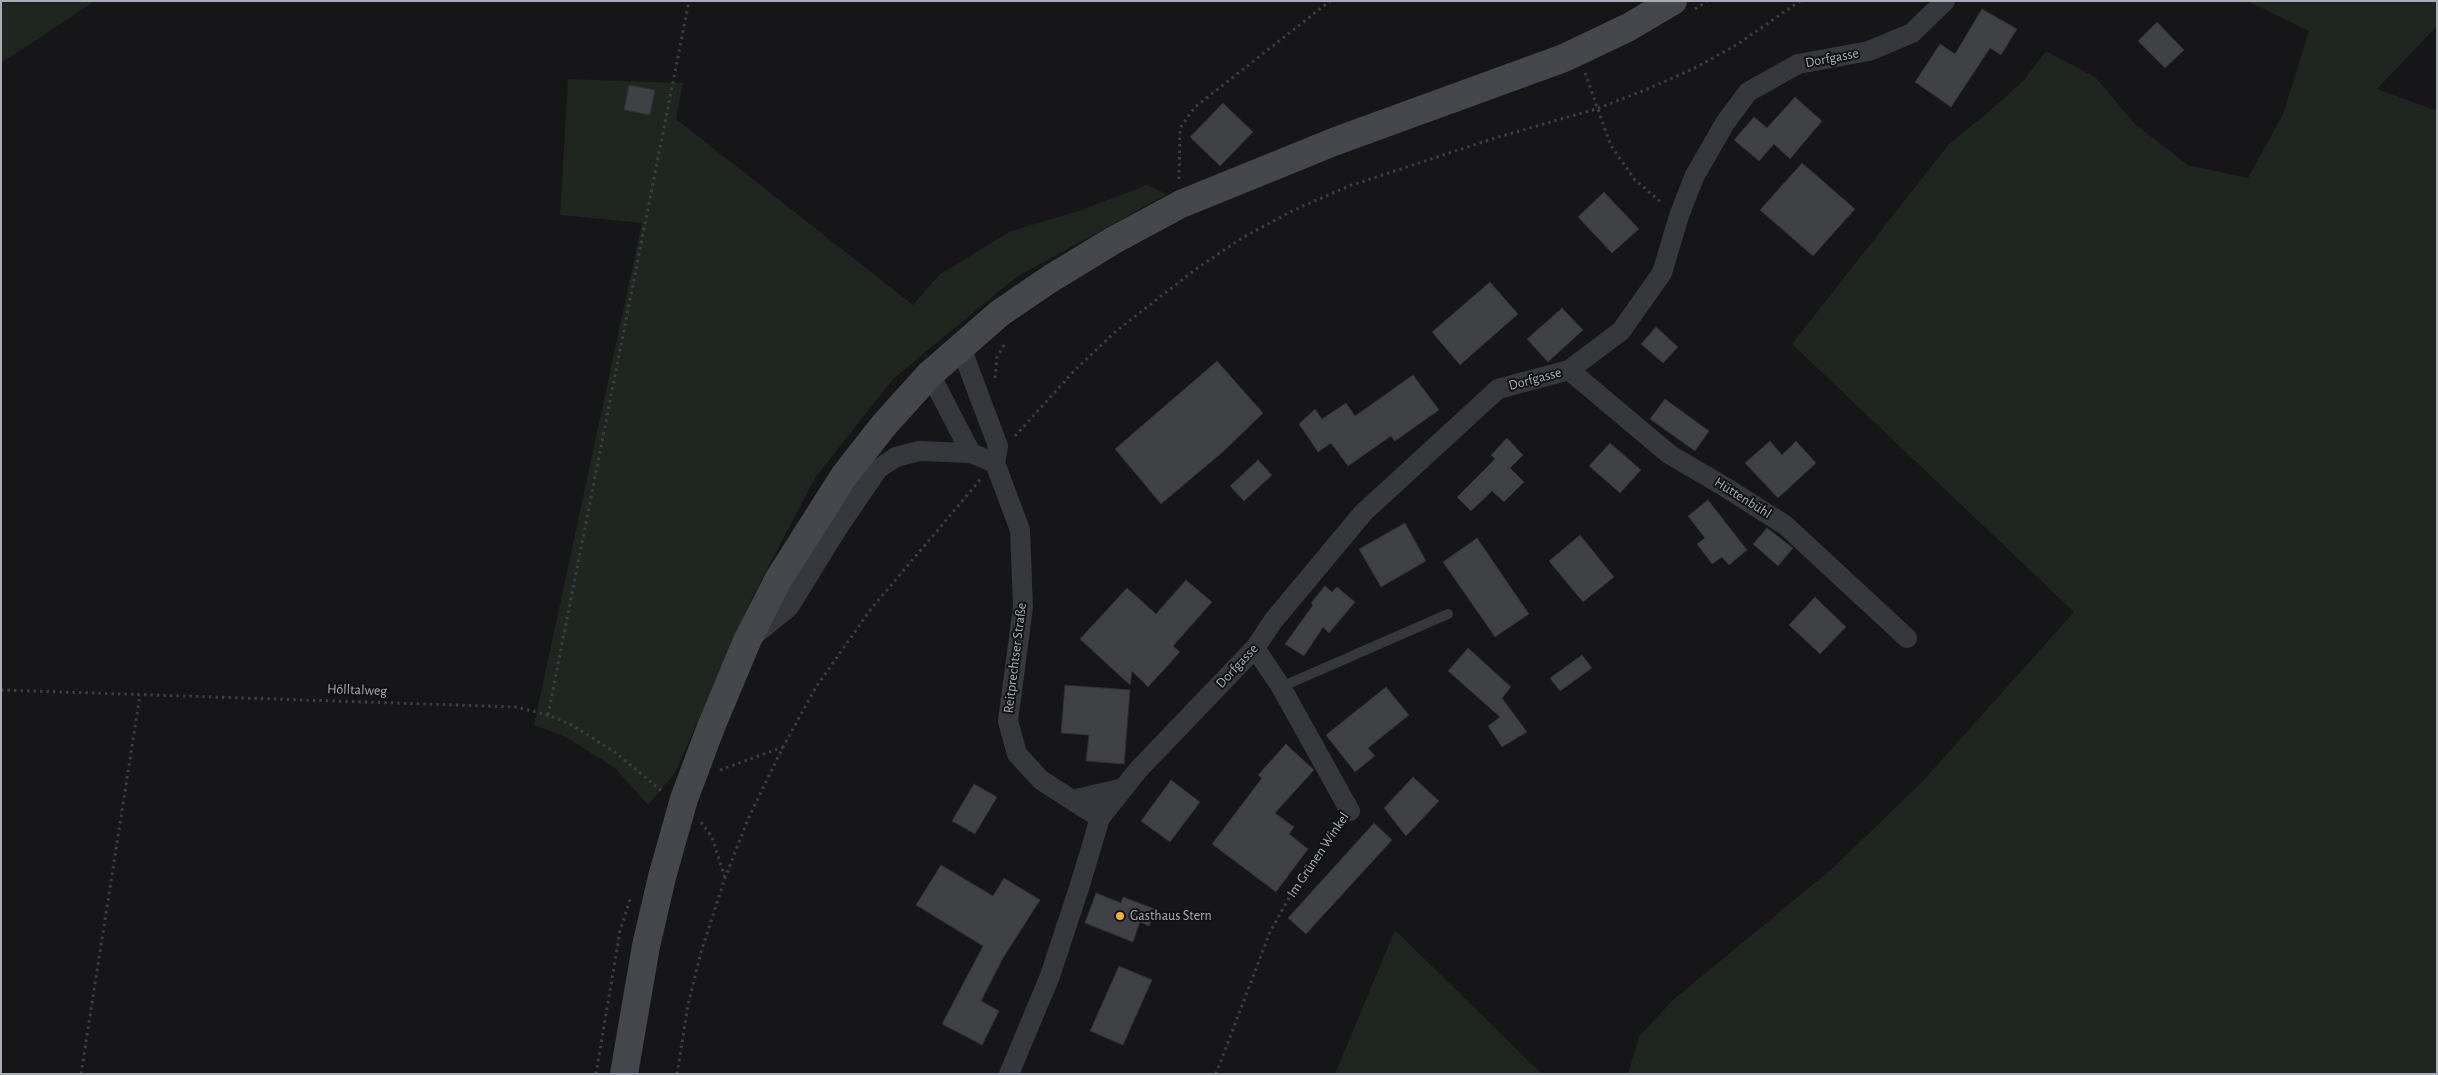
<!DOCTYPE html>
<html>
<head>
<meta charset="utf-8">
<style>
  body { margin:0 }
  #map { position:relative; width:2438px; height:1075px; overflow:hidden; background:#161618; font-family:"Alegreya Sans",sans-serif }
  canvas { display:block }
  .frame { position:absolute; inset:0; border:2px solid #a8adb8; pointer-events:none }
</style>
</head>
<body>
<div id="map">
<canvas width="2438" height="1075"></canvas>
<div class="frame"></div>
</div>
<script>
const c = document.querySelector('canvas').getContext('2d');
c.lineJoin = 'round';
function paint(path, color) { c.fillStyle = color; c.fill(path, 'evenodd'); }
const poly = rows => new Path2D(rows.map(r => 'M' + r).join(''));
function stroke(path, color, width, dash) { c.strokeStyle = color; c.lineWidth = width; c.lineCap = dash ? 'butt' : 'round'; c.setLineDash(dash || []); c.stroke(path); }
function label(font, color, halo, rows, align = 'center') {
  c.font = font + ' "Alegreya Sans",sans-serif'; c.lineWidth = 4; c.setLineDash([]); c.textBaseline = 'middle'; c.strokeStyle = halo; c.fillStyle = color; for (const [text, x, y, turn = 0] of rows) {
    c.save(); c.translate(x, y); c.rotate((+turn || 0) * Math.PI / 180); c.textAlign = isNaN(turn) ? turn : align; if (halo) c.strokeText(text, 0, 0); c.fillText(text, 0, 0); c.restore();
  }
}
paint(poly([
  [1,1,95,1,1,63],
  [2247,1,2437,1,2437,26,2377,89,2437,111,2437,1074,1628,1074,1639,1036,1673,1000,1834,867,1922,782,2074,612,1792,344,1949,144,1991,110,2024,80,2046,51,2095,77,2135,124,2188,165,2248,178,2283,114,2309,31],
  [568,79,683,83,676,119,913,305,939,275,1011,231,1082,210,1147,185,1167,194,1015,278,893,379,815,478,752,598,675,773,648,805,615,768,566,737,534,725,642,223,560,215],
  [1395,930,1542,1074,1335,1074]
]), '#1e261f');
const building = poly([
  [1982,9,2017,29,2001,55,1990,48,1951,107,1915,82,1940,44,1955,54,1982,9],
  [2157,22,2184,50,2165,68,2138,41,2157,22],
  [629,85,655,90,650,115,624,110,629,85],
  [1795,97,1822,121,1790,159,1774,144,1759,161,1734,140,1754,117,1767,128,1795,97],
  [1223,103,1253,132,1220,166,1190,137,1223,103],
  [1802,163,1855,209,1813,256,1760,210,1802,163],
  [1604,192,1639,229,1612,253,1578,217,1604,192],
  [1490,282,1518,314,1460,365,1432,332,1490,282],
  [1562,308,1583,330,1548,362,1527,339,1562,308],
  [1656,327,1678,347,1663,363,1641,344,1656,327],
  [1217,361,1263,413,1225,450,1161,504,1115,449,1217,361],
  [1413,375,1439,410,1395,441,1391,436,1348,466,1331,443,1318,452,1299,424,1315,409,1322,419,1346,403,1355,416,1413,375],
  [1665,399,1709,431,1695,451,1650,419,1665,399],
  [1507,438,1523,455,1510,468,1524,482,1504,502,1492,491,1471,511,1457,497,1495,459,1491,455,1507,438],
  [1770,441,1782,455,1796,441,1816,463,1778,498,1745,463,1770,441],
  [1610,443,1641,470,1620,493,1589,466,1610,443],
  [1258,460,1272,475,1244,501,1230,486,1258,460],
  [1708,500,1747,550,1729,565,1722,557,1712,564,1697,544,1705,538,1688,516,1708,500],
  [1405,523,1426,561,1381,587,1359,549,1405,523],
  [1767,528,1793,548,1778,566,1753,544,1767,528],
  [1580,535,1614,577,1583,602,1549,561,1580,535],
  [1477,538,1529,614,1495,637,1443,562,1477,538],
  [1186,580,1212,602,1173,646,1180,652,1148,687,1132,671,1130,685,1080,639,1127,588,1156,614,1186,580],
  [1325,586,1332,592,1337,587,1355,602,1329,633,1323,627,1304,656,1285,644,1313,605,1311,603,1325,586],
  [1815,597,1846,627,1820,654,1789,625,1815,597],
  [1468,648,1511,687,1502,698,1527,732,1502,747,1488,726,1500,717,1448,671,1468,648],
  [1582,655,1592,668,1560,691,1550,678,1582,655],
  [1065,685,1130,690,1124,764,1086,761,1089,735,1061,733,1065,685],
  [1386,687,1409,715,1368,748,1375,756,1355,772,1326,735,1386,687],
  [1286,744,1314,770,1275,813,1294,827,1289,834,1308,849,1276,892,1212,844,1262,778,1258,775,1286,744],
  [1413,777,1439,801,1406,836,1384,808,1413,777],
  [1171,780,1200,802,1170,842,1141,821,1171,780],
  [974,784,997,797,975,834,952,821,974,784],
  [1374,823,1392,840,1306,934,1288,918,1374,823],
  [941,865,993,896,1004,878,1040,900,1003,958,981,1001,999,1011,982,1045,942,1024,983,946,916,905,941,865],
  [1096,893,1121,903,1123,897,1155,909,1149,926,1140,922,1133,942,1085,923,1096,893],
  [1119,966,1152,980,1123,1045,1090,1031,1119,966]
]);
paint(building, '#404145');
stroke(building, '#303034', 1);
stroke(poly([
  [1695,9,1707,1],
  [1585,73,1611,146,1635,180,1663,204],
  [1179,179,1180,128,1195,107,1330,1],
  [995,378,997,357,1006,342],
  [1015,436,1074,371,1115,332,1196,269,1242,238,1294,210,1349,186,1495,138,1596,109,1645,90,1693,69,1738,44,1800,1],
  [1,690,516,707,548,715,572,725,616,753,663,792],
  [548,715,689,1],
  [720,770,783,747],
  [701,822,712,837,725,878],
  [81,1074,140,695],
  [596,1074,620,931,631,896],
  [677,1074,688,1005,701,952,725,878,749,817,783,747,816,687,871,609,980,480],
  [1216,1074,1270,932,1289,898,1340,826]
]), '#3d3f44', 3, [2.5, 4]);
stroke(poly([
  [1281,687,1448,614]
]), '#37383d', 10);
stroke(poly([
  [960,345,998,446,995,463],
  [1569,370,1669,454,1725,487,1785,525,1907,638],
  [930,374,971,453],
  [995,463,1020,530,1023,607,1008,721,1017,754,1041,780,1100,818],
  [752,637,789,607,839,526,878,469,896,457,919,451,971,453,995,463],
  [1255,648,1281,687,1350,811],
  [1072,800,1124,788],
  [1009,1074,1050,976,1080,885,1100,818,1138,770,1255,648,1273,621,1363,513,1498,389,1569,370,1621,331,1662,273,1679,216,1694,177,1725,123,1748,92,1798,64,1869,51,1912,33,1945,1]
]), '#37383d', 20);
stroke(poly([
  [624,1074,646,946,662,877,684,799,711,727,747,641,778,580,844,476,884,425,930,374,1000,313,1050,279,1114,240,1181,204,1336,141,1564,58,1629,27,1673,1]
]), '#45474d', 28);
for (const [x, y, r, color] of [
  [1120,916,5,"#f2b134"]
]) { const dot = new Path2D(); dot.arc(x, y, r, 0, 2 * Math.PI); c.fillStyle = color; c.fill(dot); stroke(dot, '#111113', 2); }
label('14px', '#a8adb8', '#111113', [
  ["Dorfgasse",1832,58,-11],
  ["Dorfgasse",1535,379,-15],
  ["Hüttenbühl",1743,498,32],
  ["Reitprechtser Straße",1015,658,-83],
  ["Dorfgasse",1237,666,-47],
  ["Hölltalweg",357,690,2],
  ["Im Grünen Winkel",1318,855,-56]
]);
label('14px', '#a8adb8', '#111113', [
  ["Gasthaus Stern",1130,916]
], 'left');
</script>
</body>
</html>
